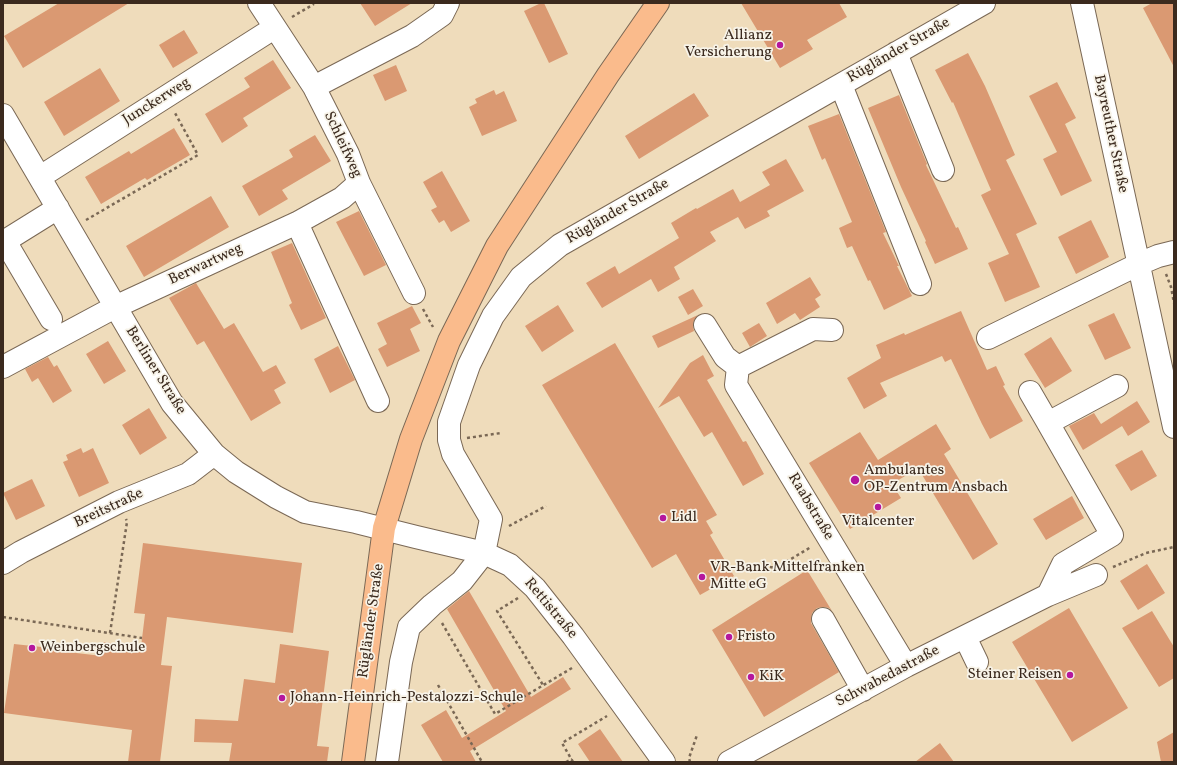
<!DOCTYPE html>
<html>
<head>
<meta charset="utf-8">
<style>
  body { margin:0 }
  #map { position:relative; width:1177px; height:765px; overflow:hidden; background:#efdcbb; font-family:Vollkorn,serif }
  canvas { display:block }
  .frame { position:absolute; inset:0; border:4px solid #3b2a1e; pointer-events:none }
</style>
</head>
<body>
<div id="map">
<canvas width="1177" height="765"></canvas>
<div class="frame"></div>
</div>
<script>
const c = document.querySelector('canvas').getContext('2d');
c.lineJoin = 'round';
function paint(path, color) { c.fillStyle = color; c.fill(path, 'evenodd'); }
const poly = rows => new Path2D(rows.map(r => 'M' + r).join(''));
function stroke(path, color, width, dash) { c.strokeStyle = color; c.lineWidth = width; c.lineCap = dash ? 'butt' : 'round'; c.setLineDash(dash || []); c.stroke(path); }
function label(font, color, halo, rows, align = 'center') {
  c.font = font + ' Vollkorn,serif'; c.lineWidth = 3.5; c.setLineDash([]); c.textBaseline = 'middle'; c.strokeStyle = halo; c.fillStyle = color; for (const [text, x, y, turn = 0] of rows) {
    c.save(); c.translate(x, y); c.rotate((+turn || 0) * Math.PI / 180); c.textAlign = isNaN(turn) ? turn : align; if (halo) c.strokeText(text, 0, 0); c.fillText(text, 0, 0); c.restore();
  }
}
paint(poly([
  [59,3,129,3,23,68,4,36],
  [360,3,412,3,375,26],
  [541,3,544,3,568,54,549,63,524,11],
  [741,3,839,3,847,17,807,40,813,49,780,68],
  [1152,3,1174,3,1174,67,1143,8],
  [184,30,198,53,173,68,159,45],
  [968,53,985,86,1015,155,1006,160,1037,224,1016,234,1040,287,1005,302,988,263,1009,254,981,195,991,190,953,102,952,103,935,70],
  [273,60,291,88,243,118,248,126,222,143,205,114,250,87,244,78],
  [396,65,407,91,385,101,373,75],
  [100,68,120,101,64,136,44,102],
  [1057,82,1076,118,1065,124,1092,181,1061,196,1043,159,1057,152,1029,96],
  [494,90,496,95,504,91,517,121,482,136,469,107,477,103,475,99],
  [694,93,709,116,639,159,625,136],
  [899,95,927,164,926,165,956,228,958,227,968,249,935,264,925,242,926,241,901,187,868,108],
  [839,114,886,232,883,233,899,266,897,266,912,296,884,310,870,280,868,281,852,246,847,248,839,228,852,222,825,158,822,160,808,126],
  [174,128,190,155,147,180,145,178,101,204,85,177,129,151,131,154],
  [315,135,331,161,282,190,288,199,259,216,242,186,293,157,289,150],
  [786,159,804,191,767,211,770,216,745,229,738,217,710,232,716,241,674,267,680,279,658,292,651,279,602,308,586,283,615,266,619,274,679,238,671,223,696,208,697,209,733,189,740,202,770,185,762,172],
  [442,171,470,221,451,232,444,220,439,223,431,210,437,207,423,182],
  [211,196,229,227,144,277,126,246],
  [359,211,386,265,364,276,336,222],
  [1091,220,1109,257,1076,274,1058,237],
  [292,243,326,318,301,330,289,305,292,303,271,252],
  [810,277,821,295,815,299,820,307,800,320,795,313,777,324,766,303],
  [196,283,224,329,234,323,263,372,276,365,286,383,274,390,281,403,251,421,204,341,197,345,169,298],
  [693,289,703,306,688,315,678,297],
  [558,305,574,331,542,352,525,326],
  [412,306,421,323,410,329,420,351,387,367,378,349,387,344,377,323],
  [961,311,987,370,996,366,1005,385,1003,386,1023,421,990,439,982,424,951,359,945,362,942,356,880,383,887,396,864,409,847,378,881,358,876,345,904,333,905,335],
  [1114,313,1131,348,1105,360,1088,325],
  [698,315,694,320,693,326,694,331,658,348,652,336],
  [759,323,767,336,750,347,742,333],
  [1051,337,1072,371,1045,388,1024,354],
  [108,341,126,371,104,384,86,354],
  [615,343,717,515,706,521,713,533,710,535,734,576,700,595,676,554,652,568,542,385],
  [338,346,355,380,330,393,314,359],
  [703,355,714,376,707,380,743,442,746,441,764,474,743,486,712,432,704,437,679,396,658,408,690,363],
  [48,357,54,367,57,365,72,391,53,403,38,378,32,382,25,369],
  [1137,401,1150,422,1128,436,1122,426,1083,450,1069,426,1094,413,1101,424],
  [149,408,167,438,140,455,122,425],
  [936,424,951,449,944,454,998,544,973,560,918,468,892,484,901,498,850,529,809,463,860,432,878,460],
  [81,448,83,453,93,448,109,483,79,497,63,462,68,460,66,455],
  [1142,450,1157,476,1131,491,1115,465],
  [32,479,45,506,16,520,3,493],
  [1072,496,1084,518,1046,540,1033,519],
  [143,543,302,563,293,633,167,617,161,665,172,666,160,762,128,762,132,730,4,713,14,644,51,648,51,650,102,656,103,642,141,647,145,614,134,613],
  [1147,564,1165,593,1138,610,1120,581],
  [807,570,832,611,829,608,824,607,817,608,812,613,811,623,839,672,764,717,712,630],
  [469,591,531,697,563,677,571,689,470,751,476,762,443,762,421,725,446,710,462,738,506,711,447,609],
  [1069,608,1128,708,1072,742,1012,642],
  [1152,611,1174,647,1174,678,1159,687,1122,628],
  [280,644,329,651,317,746,329,747,327,762,229,762,232,743,194,742,195,719,238,721,244,679,275,683],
  [600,729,623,762,590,762,578,744],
  [1174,732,1174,762,1161,762,1157,742],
  [940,743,954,762,915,762]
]), '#da9972');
const minor = poly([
  [259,3,314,87,348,154,359,183,414,293],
  [1082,3,1174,427],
  [896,53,943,170],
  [841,85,920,284],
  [314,87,412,36,442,15,448,3],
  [3,115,172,403,214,454,236,472,276,497,305,512,356,522,416,537,484,553,510,565,535,588,573,636,664,762],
  [40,177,274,28],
  [297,223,378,401],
  [51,319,5,241,58,208],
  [705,325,725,357,738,367],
  [832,330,813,329,738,367,736,385,906,666],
  [988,338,1139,264,1158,256,1174,252],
  [3,367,115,307,297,223,342,198,359,183],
  [1030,392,1048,423],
  [3,563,21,552,119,502,188,474,214,454],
  [1048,595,1063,564,1112,535,1048,423,1117,386],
  [823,619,863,690],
  [965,637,977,662],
  [387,762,401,662,409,627,432,605,462,581,484,553,491,519,453,454,449,440,449,422,469,365,493,316,521,277,560,245,984,3],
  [729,762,906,666,1048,595,1096,575]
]);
const major = poly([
  [353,762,384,528,411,439,449,341,497,246,608,75,658,3]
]);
stroke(minor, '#7a6855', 24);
stroke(major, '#7a6855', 24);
stroke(poly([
  [292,17,314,4],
  [86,220,198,155,175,113],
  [1166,274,1171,287,1174,303],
  [423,309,433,327],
  [467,438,501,433],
  [509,526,546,506],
  [764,566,776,568,811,547],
  [1113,567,1146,553,1174,547],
  [518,598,497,611,543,685],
  [3,617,142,638],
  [442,623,495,714,572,668],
  [110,633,127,522,126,519],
  [438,685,482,762],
  [566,762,572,759],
  [573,762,562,743,607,716],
  [690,762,689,758,697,735]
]), '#7a6855', 2.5, [3, 3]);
stroke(minor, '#fff', 22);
stroke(major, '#fabb8c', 22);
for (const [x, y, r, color] of [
  [780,45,4,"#b5179e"],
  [855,480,5,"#b5179e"],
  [878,507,4,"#b5179e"],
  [663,518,4,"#b5179e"],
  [702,577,4,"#b5179e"],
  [729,637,4,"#b5179e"],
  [32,648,4,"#b5179e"],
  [1070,675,4,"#b5179e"],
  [751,677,4,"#b5179e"],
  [282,698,4,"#b5179e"]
]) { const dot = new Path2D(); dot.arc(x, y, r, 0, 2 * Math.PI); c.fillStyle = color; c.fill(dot); stroke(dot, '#f7f3e8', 1.5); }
label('15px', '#3b2a1e', '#f7f3e8', [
  ["Allianz",772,36,"right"],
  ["Versicherung",772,53,"right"],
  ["Ambulantes",864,471],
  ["OP-Zentrum Ansbach",864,488],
  ["Lidl",671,518],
  ["Vitalcenter",878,522,"center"],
  ["VR-Bank Mittelfranken",710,568],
  ["Mitte eG",710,585],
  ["Fristo",737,637],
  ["Weinbergschule",40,648],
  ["Steiner Reisen",1062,675,"right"],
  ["KiK",759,677],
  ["Johann-Heinrich-Pestalozzi-Schule",290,698]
], 'left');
label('15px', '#3b2a1e', '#f7f3e8', [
  ["Rügländer Straße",899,51,-30],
  ["Junckerweg",157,102,-32],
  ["Bayreuther Straße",1110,134,78],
  ["Schleifweg",342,145,65],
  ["Rügländer Straße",618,212,-30],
  ["Berwartweg",206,265,-25],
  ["Berliner Straße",155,371,58],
  ["Raabstraße",810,507,59],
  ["Breitstraße",109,509,-25],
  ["Rettistraße",550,609,50],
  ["Rügländer Straße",372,621,-82],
  ["Schwabedastraße",888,677,-28]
]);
</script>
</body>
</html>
